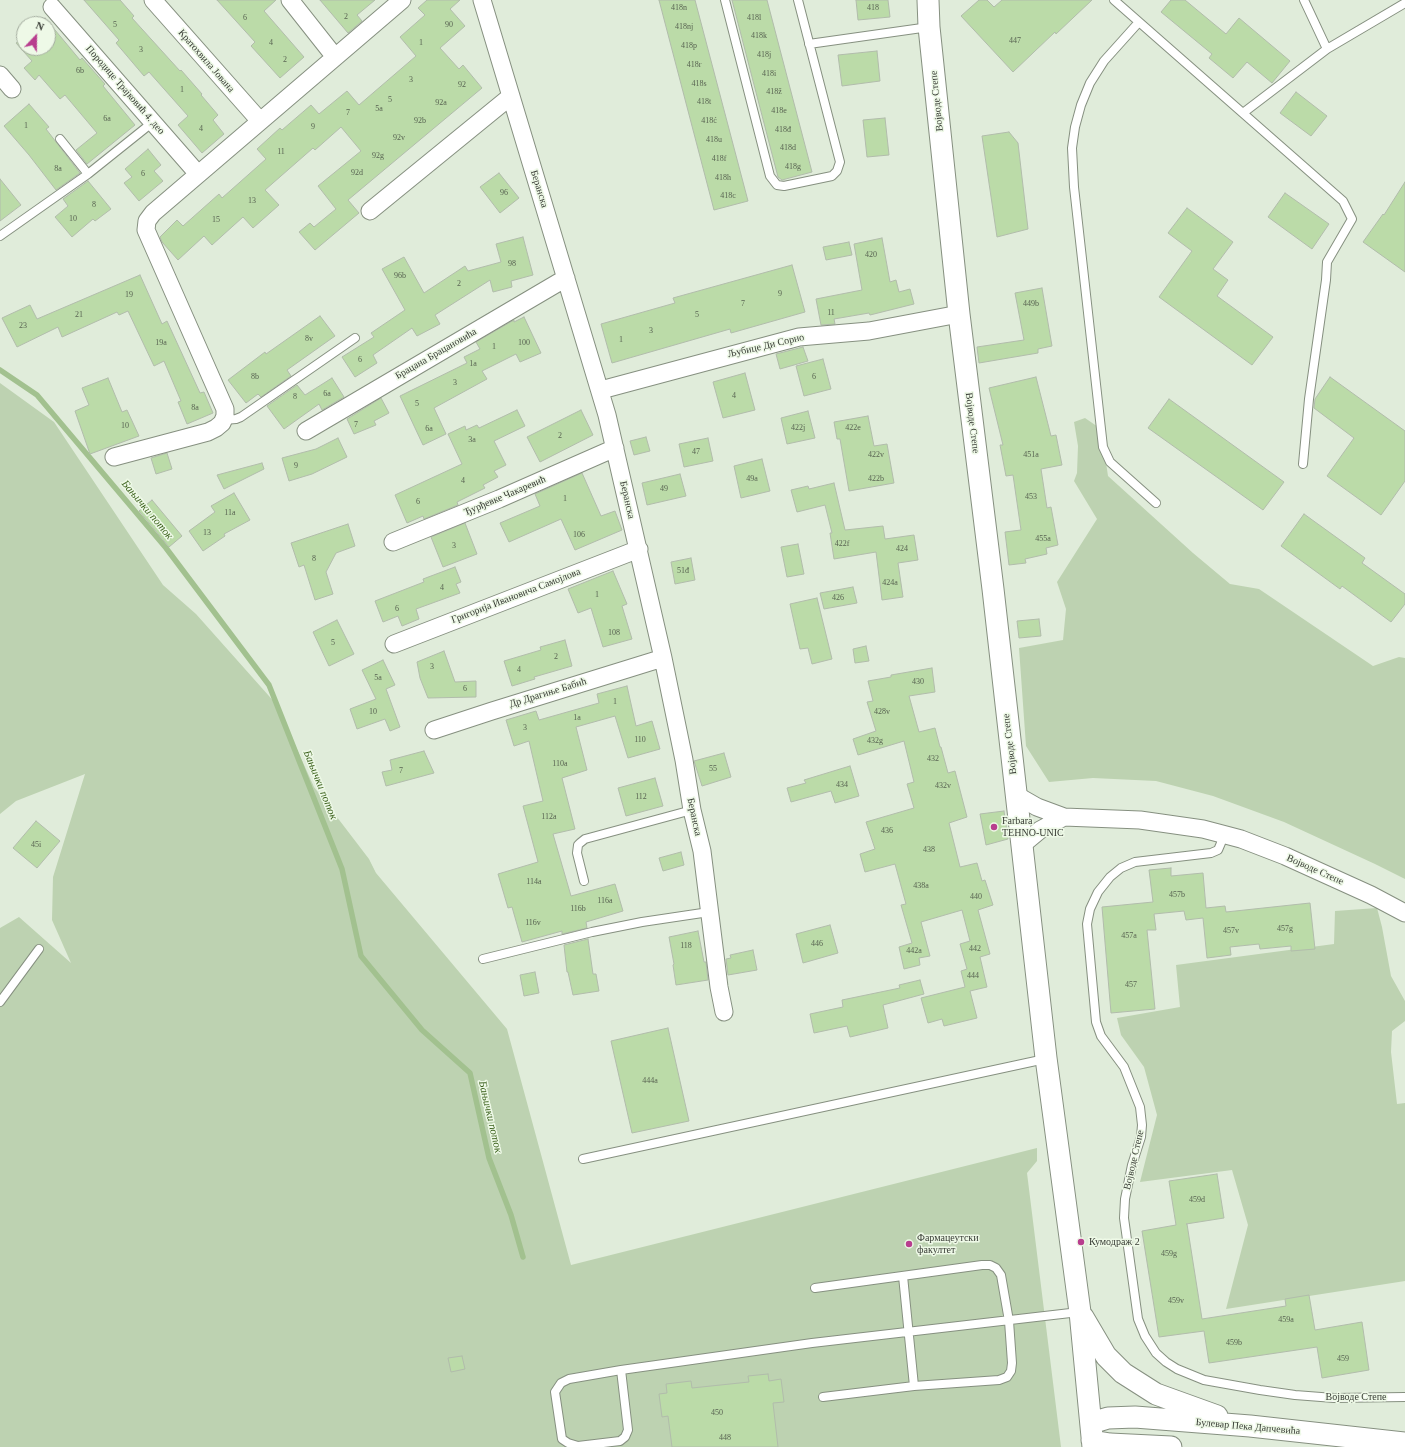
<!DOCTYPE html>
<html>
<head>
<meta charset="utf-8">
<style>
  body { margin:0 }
  #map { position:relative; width:1405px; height:1447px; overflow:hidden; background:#e0ecda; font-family:"Times New Roman",serif }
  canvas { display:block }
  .north { position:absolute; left:16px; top:16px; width:40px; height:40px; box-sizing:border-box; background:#eef9e7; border:1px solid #a5ada0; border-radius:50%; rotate:22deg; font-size:11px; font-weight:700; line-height:16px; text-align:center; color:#383c35 }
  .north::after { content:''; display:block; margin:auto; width:14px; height:18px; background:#b83d8e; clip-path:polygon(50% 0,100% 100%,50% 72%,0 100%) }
</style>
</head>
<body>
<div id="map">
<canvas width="1405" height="1447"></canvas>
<div class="north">N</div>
</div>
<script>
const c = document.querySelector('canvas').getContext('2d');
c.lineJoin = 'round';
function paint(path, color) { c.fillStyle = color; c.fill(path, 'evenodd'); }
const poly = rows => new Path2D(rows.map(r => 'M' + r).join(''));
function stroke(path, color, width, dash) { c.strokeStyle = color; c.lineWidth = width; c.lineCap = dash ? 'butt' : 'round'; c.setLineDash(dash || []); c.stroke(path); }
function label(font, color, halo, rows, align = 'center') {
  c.font = font + ' "Times New Roman",serif'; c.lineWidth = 3; c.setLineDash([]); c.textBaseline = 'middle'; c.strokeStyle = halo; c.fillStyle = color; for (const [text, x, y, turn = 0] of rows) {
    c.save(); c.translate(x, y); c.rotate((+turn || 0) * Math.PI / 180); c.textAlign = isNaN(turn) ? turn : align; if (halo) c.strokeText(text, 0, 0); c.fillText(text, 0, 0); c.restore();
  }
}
paint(poly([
  [0,383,54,422,163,585,196,614,277,705,314,787,369,859,376,873,507,1029,571,1265,1037,1148,1037,1161,1027,1173,1061,1447,0,1447,0,928,19,917,71,963,52,920,53,877,85,774,16,801,0,814],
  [1085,418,1101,429,1108,476,1193,553,1230,584,1259,589,1373,666,1399,657,1405,658,1405,879,1375,864,1284,822,1213,796,1156,781,1093,778,1049,782,1026,746,1019,648,1063,640,1066,609,1057,582,1097,519,1074,481,1077,473,1078,446,1074,422],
  [1377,908,1382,927,1391,976,1405,1001,1405,1021,1392,1031,1391,1052,1397,1104,1405,1103,1405,1281,1226,1309,1248,1225,1232,1170,1140,1182,1157,1115,1144,1067,1121,1035,1117,1018,1180,1007,1176,965,1334,944,1335,911]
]), '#bdd2b1');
stroke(poly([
  [0,370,37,395,166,548,269,685,342,869,361,956,422,1030,470,1073,489,1158,511,1215,523,1257]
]), '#a2c18f', 5.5);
const building = poly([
  [84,0,120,0,134,16,132,18,180,71,181,70,202,94,201,95,218,115,213,120,224,134,202,153,178,125,188,116,149,72,144,76,116,43,119,40,84,0],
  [217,0,276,0,264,11,304,57,280,78,251,46,255,42,217,0],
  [320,0,375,0,357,15,362,21,348,33,320,0],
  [427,0,460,0,450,9,465,26,440,48,459,69,463,65,482,88,348,200,359,213,315,250,299,232,310,223,314,227,336,209,318,186,361,151,341,127,315,150,313,148,265,190,279,205,253,228,243,217,212,245,204,236,178,260,162,242,160,237,177,220,183,226,219,194,222,198,266,159,257,149,280,128,282,130,311,105,319,114,347,91,359,105,416,56,400,37,425,15,418,8,427,0],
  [659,0,695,0,748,201,714,210,659,0],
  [732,0,767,0,812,172,782,180,778,177,732,0],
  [856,0,888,0,890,17,858,20,856,0],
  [979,0,987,0,994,7,1002,0,1092,0,1056,34,1055,32,1013,72,961,16,979,0],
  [1171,0,1185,0,1226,34,1239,18,1290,61,1272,83,1247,62,1233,78,1209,58,1212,54,1161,12,1171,0],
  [45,18,80,60,82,58,105,84,103,86,135,125,87,164,76,150,97,133,65,95,60,99,39,75,35,80,24,68,32,61,16,43,24,37,24,48,48,48,48,24,39,24,45,18],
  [877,51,880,81,842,86,838,55,877,51],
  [1296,92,1327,116,1311,136,1280,113,1296,92],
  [29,104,49,127,46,129,80,173,56,190,29,155,4,126,29,104],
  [885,118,889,155,867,157,863,120,885,118],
  [1009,132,1018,143,1028,229,997,237,982,136,1009,132],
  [148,149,161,165,154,171,163,181,139,201,124,183,132,177,125,169,148,149],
  [499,173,519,198,500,213,480,187,499,173],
  [0,179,21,205,0,221,0,179],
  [88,181,111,209,95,221,93,219,72,237,55,217,68,206,63,199,88,181],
  [1405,182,1405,272,1363,242,1383,214,1384,215,1405,182],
  [1285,193,1329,224,1312,249,1268,217,1285,193],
  [1187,208,1233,242,1213,269,1228,280,1217,296,1273,337,1252,365,1159,297,1192,251,1168,233,1187,208],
  [523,237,533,275,511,281,512,287,493,292,490,280,435,315,440,324,417,336,412,328,373,355,377,363,355,377,342,357,374,337,371,333,405,310,382,269,404,257,424,293,465,266,468,271,501,262,496,244,523,237],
  [882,238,890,282,896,280,899,292,910,289,914,304,870,315,869,313,834,319,835,324,821,325,816,299,862,290,854,244,882,238],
  [849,242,852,255,826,260,823,247,849,242],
  [792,265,805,312,731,333,730,329,612,363,601,324,675,303,673,298,792,265],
  [140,275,162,324,167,321,200,393,204,392,213,413,187,424,178,402,181,401,164,361,154,366,128,311,119,315,117,312,62,337,58,327,17,347,2,318,30,305,37,319,140,275],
  [1042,288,1052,346,1038,349,1038,353,979,363,977,347,1024,340,1015,293,1042,288],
  [320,316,335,336,287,370,291,376,261,397,258,394,246,403,228,380,265,352,266,354,320,316],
  [524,317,541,353,520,362,516,354,482,371,487,379,434,408,446,434,423,445,400,396,467,363,464,357,480,349,476,342,514,320,514,322,524,317],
  [803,347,808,361,780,369,776,354,803,347],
  [823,359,831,389,804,396,796,366,823,359],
  [745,373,755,410,723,418,713,382,745,373],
  [1036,377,1051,436,1056,435,1062,465,1041,469,1047,508,1051,507,1058,545,1046,548,1047,554,1025,559,1026,563,1009,565,1005,532,1021,530,1013,475,1006,476,1000,445,1003,445,989,388,1036,377],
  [1330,377,1405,431,1405,481,1381,515,1327,476,1354,438,1314,408,1315,399,1330,377],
  [108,378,122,412,127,410,139,436,90,454,75,411,89,405,82,388,108,378],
  [332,378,344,397,322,410,319,404,284,429,267,406,297,385,305,395,332,378],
  [381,398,389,413,374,421,376,425,354,434,347,419,381,398],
  [1169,399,1284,482,1263,510,1148,428,1169,399],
  [517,410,525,426,494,441,506,465,494,471,498,477,483,485,485,488,457,502,458,505,424,519,423,516,407,523,395,495,462,464,448,434,465,426,466,430,477,425,479,428,517,410],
  [581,410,593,435,540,462,527,437,581,410],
  [808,411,815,438,787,444,781,418,808,411],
  [868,416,874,446,887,444,894,483,849,491,840,439,837,439,834,422,868,416],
  [646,437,650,451,634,455,630,441,646,437],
  [338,438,347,457,312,474,289,481,282,458,316,449,338,438],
  [708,438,713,461,684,467,679,444,708,438],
  [167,453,172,469,156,474,151,458,167,453],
  [762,459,770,491,741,498,734,466,762,459],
  [262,463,264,469,224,489,217,475,262,463],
  [582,473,601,516,615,511,622,530,575,550,561,519,509,542,500,523,540,506,535,494,582,473],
  [680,474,686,496,647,505,642,483,680,474],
  [834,483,845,530,883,526,885,539,914,535,918,560,898,563,903,597,882,600,876,552,834,559,830,533,832,533,825,505,797,512,791,490,808,486,809,489,834,483],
  [234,493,250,520,224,534,225,536,203,551,189,531,215,512,211,506,234,493],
  [152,500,182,536,169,547,139,511,152,500],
  [1304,514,1365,558,1362,563,1405,594,1405,604,1391,622,1342,586,1340,589,1281,546,1304,514],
  [465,523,477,554,443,567,431,537,465,523],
  [348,524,355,546,336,553,326,572,333,594,315,600,304,565,299,567,291,543,348,524],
  [798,544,804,574,787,577,781,547,798,544],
  [691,558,695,580,675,584,671,562,691,558],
  [455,567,461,582,456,584,460,593,416,609,419,619,402,626,398,616,383,622,375,601,424,582,423,579,455,567],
  [613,571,627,604,622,606,632,639,603,647,591,608,578,613,568,589,613,571],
  [853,587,857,603,824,609,820,593,853,587],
  [817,598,832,659,812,664,808,648,800,649,790,604,817,598],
  [1039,619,1041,636,1019,638,1017,621,1039,619],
  [337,620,354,654,329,666,313,632,337,620],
  [565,640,572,666,534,677,535,679,512,686,504,661,541,650,540,647,565,640],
  [866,646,869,661,855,663,853,649,866,646],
  [444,651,455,682,476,681,476,697,428,698,420,678,417,662,444,651],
  [383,660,395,685,386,689,400,727,390,731,385,719,357,729,350,709,376,699,362,670,383,660],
  [932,668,935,692,909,696,919,732,935,728,940,747,941,747,948,773,955,771,967,817,949,823,960,867,977,863,982,881,985,880,993,905,978,910,990,954,980,957,987,987,970,991,977,1018,944,1026,942,1019,928,1023,921,998,965,987,961,971,967,969,960,944,970,941,962,910,921,922,930,956,919,958,920,965,904,969,899,947,912,943,901,905,906,904,895,864,865,872,860,854,875,849,866,822,914,808,907,784,914,782,904,741,858,755,853,739,876,731,867,702,873,701,868,681,891,677,891,675,932,668],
  [627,686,636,726,652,721,660,749,628,758,615,716,576,727,587,770,562,778,575,829,553,834,571,896,615,884,623,911,586,922,587,928,562,934,562,931,522,942,512,907,508,908,498,874,538,862,523,806,543,801,529,741,514,746,506,720,536,711,539,720,599,703,597,694,627,686],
  [424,751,434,773,386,786,382,772,392,770,390,760,424,751],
  [724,753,731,777,702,786,694,761,724,753],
  [850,766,859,796,835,803,831,791,791,802,787,788,806,783,804,780,850,766],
  [655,778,663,806,626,816,618,788,655,778],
  [1004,811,1008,839,986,845,980,814,1004,811],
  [36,821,60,841,37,868,13,848,36,821],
  [681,852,684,865,663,871,659,858,681,852],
  [1171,868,1171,876,1203,873,1206,908,1225,906,1226,912,1310,903,1315,949,1291,951,1291,946,1260,949,1259,944,1230,947,1231,955,1207,958,1203,918,1186,920,1184,911,1154,914,1156,930,1147,930,1155,1009,1111,1013,1102,907,1153,902,1149,870,1171,868],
  [830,925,838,953,803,963,796,934,830,925],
  [698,931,704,962,706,962,708,980,676,985,673,965,674,964,669,937,698,931],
  [588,939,593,974,596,974,599,991,573,995,568,972,567,972,564,945,588,939],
  [753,950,757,970,728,975,726,959,731,958,730,955,753,950],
  [535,972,539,993,524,996,520,975,535,972],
  [920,980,924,994,883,1005,888,1028,850,1037,847,1026,814,1033,810,1014,843,1007,842,1000,900,988,899,985,920,980],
  [668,1028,689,1121,632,1133,611,1041,668,1028],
  [1217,1174,1224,1218,1186,1224,1187,1224,1202,1319,1286,1306,1285,1299,1309,1295,1315,1330,1362,1322,1369,1370,1322,1378,1317,1347,1209,1363,1204,1331,1159,1337,1142,1231,1176,1225,1169,1181,1217,1174],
  [462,1356,465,1369,451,1372,448,1358,462,1356],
  [768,1374,769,1381,781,1379,784,1402,773,1403,778,1447,672,1447,668,1416,662,1417,659,1394,667,1393,666,1384,691,1381,692,1388,749,1382,748,1376,768,1374]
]);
paint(building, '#bbdba8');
stroke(building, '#b1bcab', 1);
const service = poly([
  [725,0,770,176,777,185,784,186,832,176,837,171,840,162,798,0],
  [1114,0,1343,201,1352,219,1327,262,1326,280,1309,399,1303,464],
  [1304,0,1327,49],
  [1139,22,1104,61,1090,83,1081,105,1075,127,1072,148,1074,187,1103,447,1110,462,1156,503],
  [809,44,929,27],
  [1243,113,1327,49,1405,3],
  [60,139,88,174],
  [0,236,88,174,153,122],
  [224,420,236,419,241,417,355,338],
  [1222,833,1221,843,1218,850,1211,853,1135,862,1121,868,1110,877,1098,892,1090,909,1087,924,1096,1022,1101,1036,1124,1067,1140,1107,1142,1125,1141,1137,1132,1165,1125,1199,1124,1218,1138,1319,1145,1336,1156,1353,1166,1362,1177,1369,1204,1380,1260,1390,1295,1395,1334,1398,1405,1397],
  [584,881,577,853,578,845,580,843,585,839,692,810],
  [483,959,592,932,642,922,709,912],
  [0,1002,39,949],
  [583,1159,1045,1059],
  [903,1276,914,1386],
  [815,1288,982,1265,990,1265,996,1268,1001,1275,1009,1321,1012,1363,1011,1371,1007,1377,999,1380,914,1386,823,1397],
  [621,1370,628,1430,625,1437,620,1441,578,1446,568,1443,562,1439,555,1392,561,1383,569,1379,621,1370,812,1343,1079,1312]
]);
const minor = poly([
  [153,0,260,121],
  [290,0,335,57],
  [482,0,607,415,663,658,684,760,692,810,702,851,719,987,724,1012],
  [52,7,198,174],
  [0,75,12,89],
  [370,211,511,96],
  [601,390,799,337,869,331,959,314],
  [306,431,566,278],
  [114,457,208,432,216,428,222,423,225,416,225,409,146,230,147,221,153,213,402,0],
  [393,542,499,499,615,448],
  [394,644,639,549],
  [434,730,492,711,663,658],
  [1016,795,1037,807,1064,817],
  [1022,845,1040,830,1064,817,1140,820,1203,829,1241,839,1285,856,1371,895,1405,913]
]);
const tertiary = poly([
  [928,0,929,27,959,314,993,589,1046,1058,1080,1312,1093,1447],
  [1083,1317,1106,1356,1123,1373,1156,1394,1217,1416],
  [1091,1424,1098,1421,1108,1418,1135,1417,1250,1426,1405,1443],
  [1092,1440,1098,1442,1110,1444,1171,1447]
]);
stroke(service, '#869080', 10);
stroke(minor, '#869080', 19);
stroke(tertiary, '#869080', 23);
stroke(service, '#fff', 8);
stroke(minor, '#fff', 17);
stroke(tertiary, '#fff', 21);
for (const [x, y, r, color] of [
  [994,827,4,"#b83d8e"],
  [1081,1242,4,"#b83d8e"],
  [909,1244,4,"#b83d8e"]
]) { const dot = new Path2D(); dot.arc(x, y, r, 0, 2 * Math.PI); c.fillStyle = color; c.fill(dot); stroke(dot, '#eef9e7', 1.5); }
label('8px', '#596452', null, [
  ["418n",679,8],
  ["418",873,8],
  ["2",346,17],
  ["6",245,18],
  ["418l",754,18],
  ["5",115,25],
  ["90",449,25],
  ["418nj",684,27],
  ["418k",759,36],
  ["447",1015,41],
  ["4",271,43],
  ["1",421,43],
  ["418p",689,46],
  ["3",141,50],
  ["418j",764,55],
  ["2",285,60],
  ["418r",694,65],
  ["6b",80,71],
  ["418i",769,74],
  ["3",411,80],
  ["418s",699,84],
  ["92",462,85],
  ["1",182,90],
  ["418ž",774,92],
  ["5",390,100],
  ["418t",704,102],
  ["92a",441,103],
  ["5a",379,109],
  ["418e",779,111],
  ["7",348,113],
  ["6a",107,119],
  ["92b",420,121],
  ["418ć",709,121],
  ["1",26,126],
  ["9",313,127],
  ["4",201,129],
  ["418đ",783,130],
  ["92v",399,138],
  ["418u",714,140],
  ["418d",788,148],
  ["11",281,152],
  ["92g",378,156],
  ["418f",719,159],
  ["418g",793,167],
  ["8a",58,169],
  ["92d",357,173],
  ["6",143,174],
  ["418h",723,178],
  ["96",504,193],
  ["418c",728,196],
  ["13",252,201],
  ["8",94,205],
  ["10",73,219],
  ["15",216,220],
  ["420",871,255],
  ["98",512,264],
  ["96b",400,276],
  ["2",459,284],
  ["9",780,294],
  ["19",129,295],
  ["7",743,304],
  ["449b",1031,304],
  ["11",831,313],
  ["21",79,315],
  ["5",697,315],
  ["23",23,326],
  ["3",651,331],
  ["8v",309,339],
  ["1",621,340],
  ["19a",161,343],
  ["100",524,343],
  ["1",494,347],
  ["6",360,360],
  ["1a",473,364],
  ["8b",255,377],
  ["6",814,377],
  ["3",455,383],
  ["6a",327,394],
  ["4",734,396],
  ["8",295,397],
  ["5",417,404],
  ["8a",195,408],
  ["7",356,425],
  ["10",125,426],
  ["422j",798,428],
  ["422e",853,428],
  ["6a",429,429],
  ["2",560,436],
  ["3a",472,440],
  ["47",696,452],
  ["422v",876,455],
  ["451a",1031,455],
  ["9",296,466],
  ["49a",752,479],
  ["422b",876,479],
  ["4",463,481],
  ["49",664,489],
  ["453",1031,497],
  ["1",565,499],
  ["6",418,502],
  ["11a",230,513],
  ["13",207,533],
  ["106",579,535],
  ["455a",1043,539],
  ["422f",842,544],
  ["3",454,546],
  ["424",902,549],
  ["8",314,559],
  ["51đ",683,571],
  ["424a",890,583],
  ["4",442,588],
  ["1",597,595],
  ["426",838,598],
  ["6",397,609],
  ["108",614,633],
  ["5",333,643],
  ["2",556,657],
  ["3",432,667],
  ["4",519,670],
  ["5a",378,678],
  ["430",918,682],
  ["6",465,689],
  ["1",615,702],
  ["10",373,712],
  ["428v",882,712],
  ["1a",577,718],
  ["3",525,728],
  ["110",640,740],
  ["432g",875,741],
  ["432",933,759],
  ["110a",560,764],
  ["55",713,769],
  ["7",401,771],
  ["434",842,785],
  ["432v",943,786],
  ["112",641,797],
  ["112a",549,817],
  ["436",887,831],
  ["45i",36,845],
  ["438",929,850],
  ["114a",534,882],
  ["438a",921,886],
  ["457b",1177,895],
  ["440",976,897],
  ["116a",605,901],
  ["116b",578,909],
  ["116v",533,923],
  ["457g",1285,929],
  ["457v",1231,931],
  ["457a",1129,936],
  ["446",817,944],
  ["118",686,946],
  ["442",975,949],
  ["442a",914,951],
  ["444",973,976],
  ["457",1131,985],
  ["444a",650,1081],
  ["459d",1197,1200],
  ["459g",1169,1254],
  ["459v",1176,1301],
  ["459a",1286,1320],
  ["459b",1234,1343],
  ["459",1343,1359],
  ["450",717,1413],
  ["448",725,1438]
]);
label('10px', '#383c35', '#eef9e7', [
  ["Кратохвила Јована",206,61,49],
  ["Породице Трајковић 4. део",125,90,49],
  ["Војводе Степе",937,101,-96],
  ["Беранска",539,189,73],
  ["Љубице Ди Сорно",766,346,-13],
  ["Брацана Брацановића",436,354,-30],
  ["Војводе Степе",972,423,83],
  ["Ђурђевке Чакаревић",505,496,-23],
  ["Беранска",627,500,77],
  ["Григорија Ивановича Самојлова",516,596,-21],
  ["Др Драгиње Бабић",548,693,-17],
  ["Војводе Степе",1010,744,-97],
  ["Беранска",694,817,78],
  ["Војводе Степе",1315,870,24],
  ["Војводе Степе",1134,1160,-77],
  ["Војводе Степе",1356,1397],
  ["Булевар Пека Дапчевића",1248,1427,5]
]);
label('10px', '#383c35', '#eef9e7', [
  ["Farbara",1002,821],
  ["TEHNO-UNIC",1002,833],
  ["Фармацеутски",917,1238],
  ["факултет",917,1250],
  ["Кумодраж 2",1089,1242]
], 'left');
label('italic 11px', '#395f1a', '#eef9e7', [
  ["Бањички поток",147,510,50],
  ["Бањички поток",320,785,68],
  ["Бањички поток",490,1117,77]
]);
</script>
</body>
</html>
